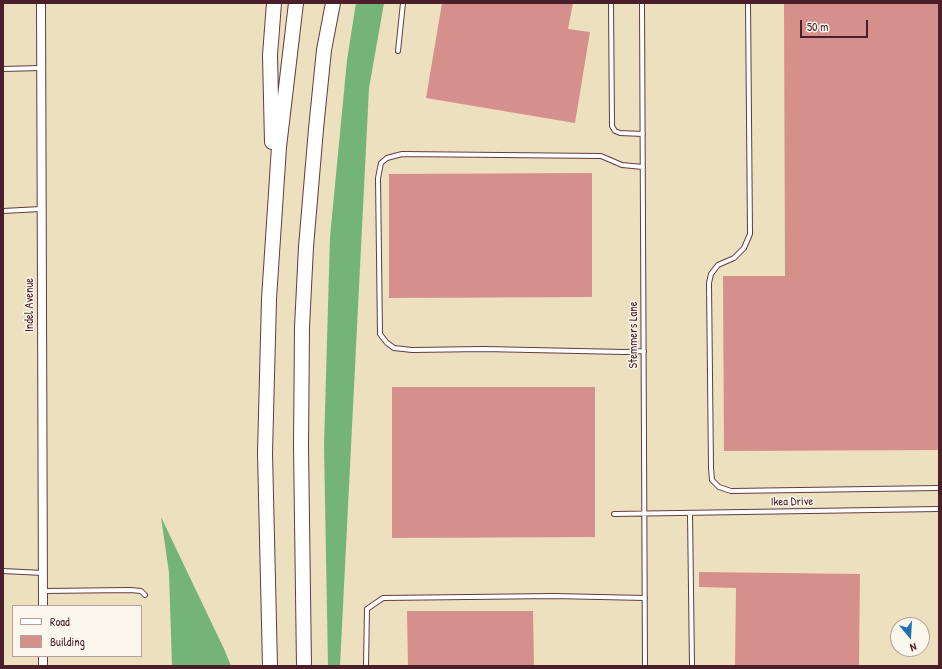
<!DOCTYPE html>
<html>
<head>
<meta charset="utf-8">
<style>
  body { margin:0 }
  #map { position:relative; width:942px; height:669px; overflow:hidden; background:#ede0bf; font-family:"Patrick Hand",sans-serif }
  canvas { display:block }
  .frame { position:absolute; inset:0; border:4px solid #4a1f2b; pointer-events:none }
  .legend { position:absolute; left:12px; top:605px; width:130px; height:52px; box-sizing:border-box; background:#fbf7ec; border:1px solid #b4a19f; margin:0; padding:5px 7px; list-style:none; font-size:12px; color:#4a1f2b }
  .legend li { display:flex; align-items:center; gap:8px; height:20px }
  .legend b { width:20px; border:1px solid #b4a19f }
  .north { position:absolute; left:890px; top:617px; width:40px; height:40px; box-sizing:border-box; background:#fbf7ec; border:1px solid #b4a19f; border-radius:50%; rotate:162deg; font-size:11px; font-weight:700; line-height:16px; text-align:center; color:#4a1f2b }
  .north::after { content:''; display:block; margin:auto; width:14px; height:18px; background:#1f6fb2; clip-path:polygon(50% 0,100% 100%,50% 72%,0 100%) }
  .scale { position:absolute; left:800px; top:20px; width:68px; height:18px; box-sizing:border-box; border:2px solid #4a1f2b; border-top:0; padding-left:5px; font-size:12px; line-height:14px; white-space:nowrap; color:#4a1f2b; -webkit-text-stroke:3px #fbf7ec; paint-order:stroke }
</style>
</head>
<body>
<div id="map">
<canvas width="942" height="669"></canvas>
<div class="frame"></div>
<ul class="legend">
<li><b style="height:5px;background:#fff"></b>Road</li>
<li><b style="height:11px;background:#d5908b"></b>Building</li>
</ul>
<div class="north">N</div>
<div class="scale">50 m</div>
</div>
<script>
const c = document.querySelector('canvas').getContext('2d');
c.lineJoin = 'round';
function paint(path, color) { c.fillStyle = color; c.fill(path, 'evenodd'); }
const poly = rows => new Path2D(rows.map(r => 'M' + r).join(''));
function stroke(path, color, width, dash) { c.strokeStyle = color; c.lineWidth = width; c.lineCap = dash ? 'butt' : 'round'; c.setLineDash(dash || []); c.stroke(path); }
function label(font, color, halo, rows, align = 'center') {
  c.font = font + ' "Patrick Hand",sans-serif'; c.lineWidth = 3; c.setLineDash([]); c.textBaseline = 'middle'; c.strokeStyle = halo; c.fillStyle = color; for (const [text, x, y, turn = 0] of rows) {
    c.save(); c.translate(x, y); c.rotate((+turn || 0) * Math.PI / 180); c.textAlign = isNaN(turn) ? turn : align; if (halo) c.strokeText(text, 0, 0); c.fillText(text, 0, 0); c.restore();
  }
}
paint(poly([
  [356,3,384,3,369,88,340,666,328,666,324,445,330,237,347,60],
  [161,517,225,651,231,666,172,666,169,573]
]), '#74b476');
paint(poly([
  [442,3,573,3,568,29,590,32,575,123,426,98],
  [784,3,939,3,939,450,724,451,723,276,785,276],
  [592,173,592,297,389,298,389,174],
  [392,387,595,387,595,537,392,538],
  [699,572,860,574,859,666,735,666,736,588,699,587],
  [407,611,533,611,534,666,408,666]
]), '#d5908b');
const service = poly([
  [611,3,612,126,615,131,620,133,643,134],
  [642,3,645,666],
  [748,3,750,234,744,248,734,258,718,265,711,274,709,283,711,468,712,480,719,487,731,491,939,488],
  [398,51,403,3],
  [3,69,40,68],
  [643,167,622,165,601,156,402,154,387,158,381,163,378,178,380,334,387,343,394,348,412,350,484,349,625,352,644,351],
  [3,211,41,209],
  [690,513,692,666],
  [614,514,939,509],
  [3,571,43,573],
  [43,591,130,590,141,591,145,595],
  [366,666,367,609,383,598,554,596,645,598]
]);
const minor = poly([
  [41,3,43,606],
  [43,656,43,666]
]);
const motorway = poly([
  [272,142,270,55,274,3],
  [270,666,265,453,269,299,279,147,296,3],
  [304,666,301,446,302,327,306,247,316,129,324,50,333,3]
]);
stroke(service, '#623c41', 6);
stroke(minor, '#623c41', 10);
stroke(motorway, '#623c41', 16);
stroke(service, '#fff', 4);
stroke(minor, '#fff', 8);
stroke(motorway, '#fff', 14);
label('12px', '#4a1f2b', '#fbf7ec', [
  ["Indel Avenue",30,305,-90],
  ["Stemmers Lane",634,335,-90],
  ["Ikea Drive",792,502,-1]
]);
</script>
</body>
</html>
